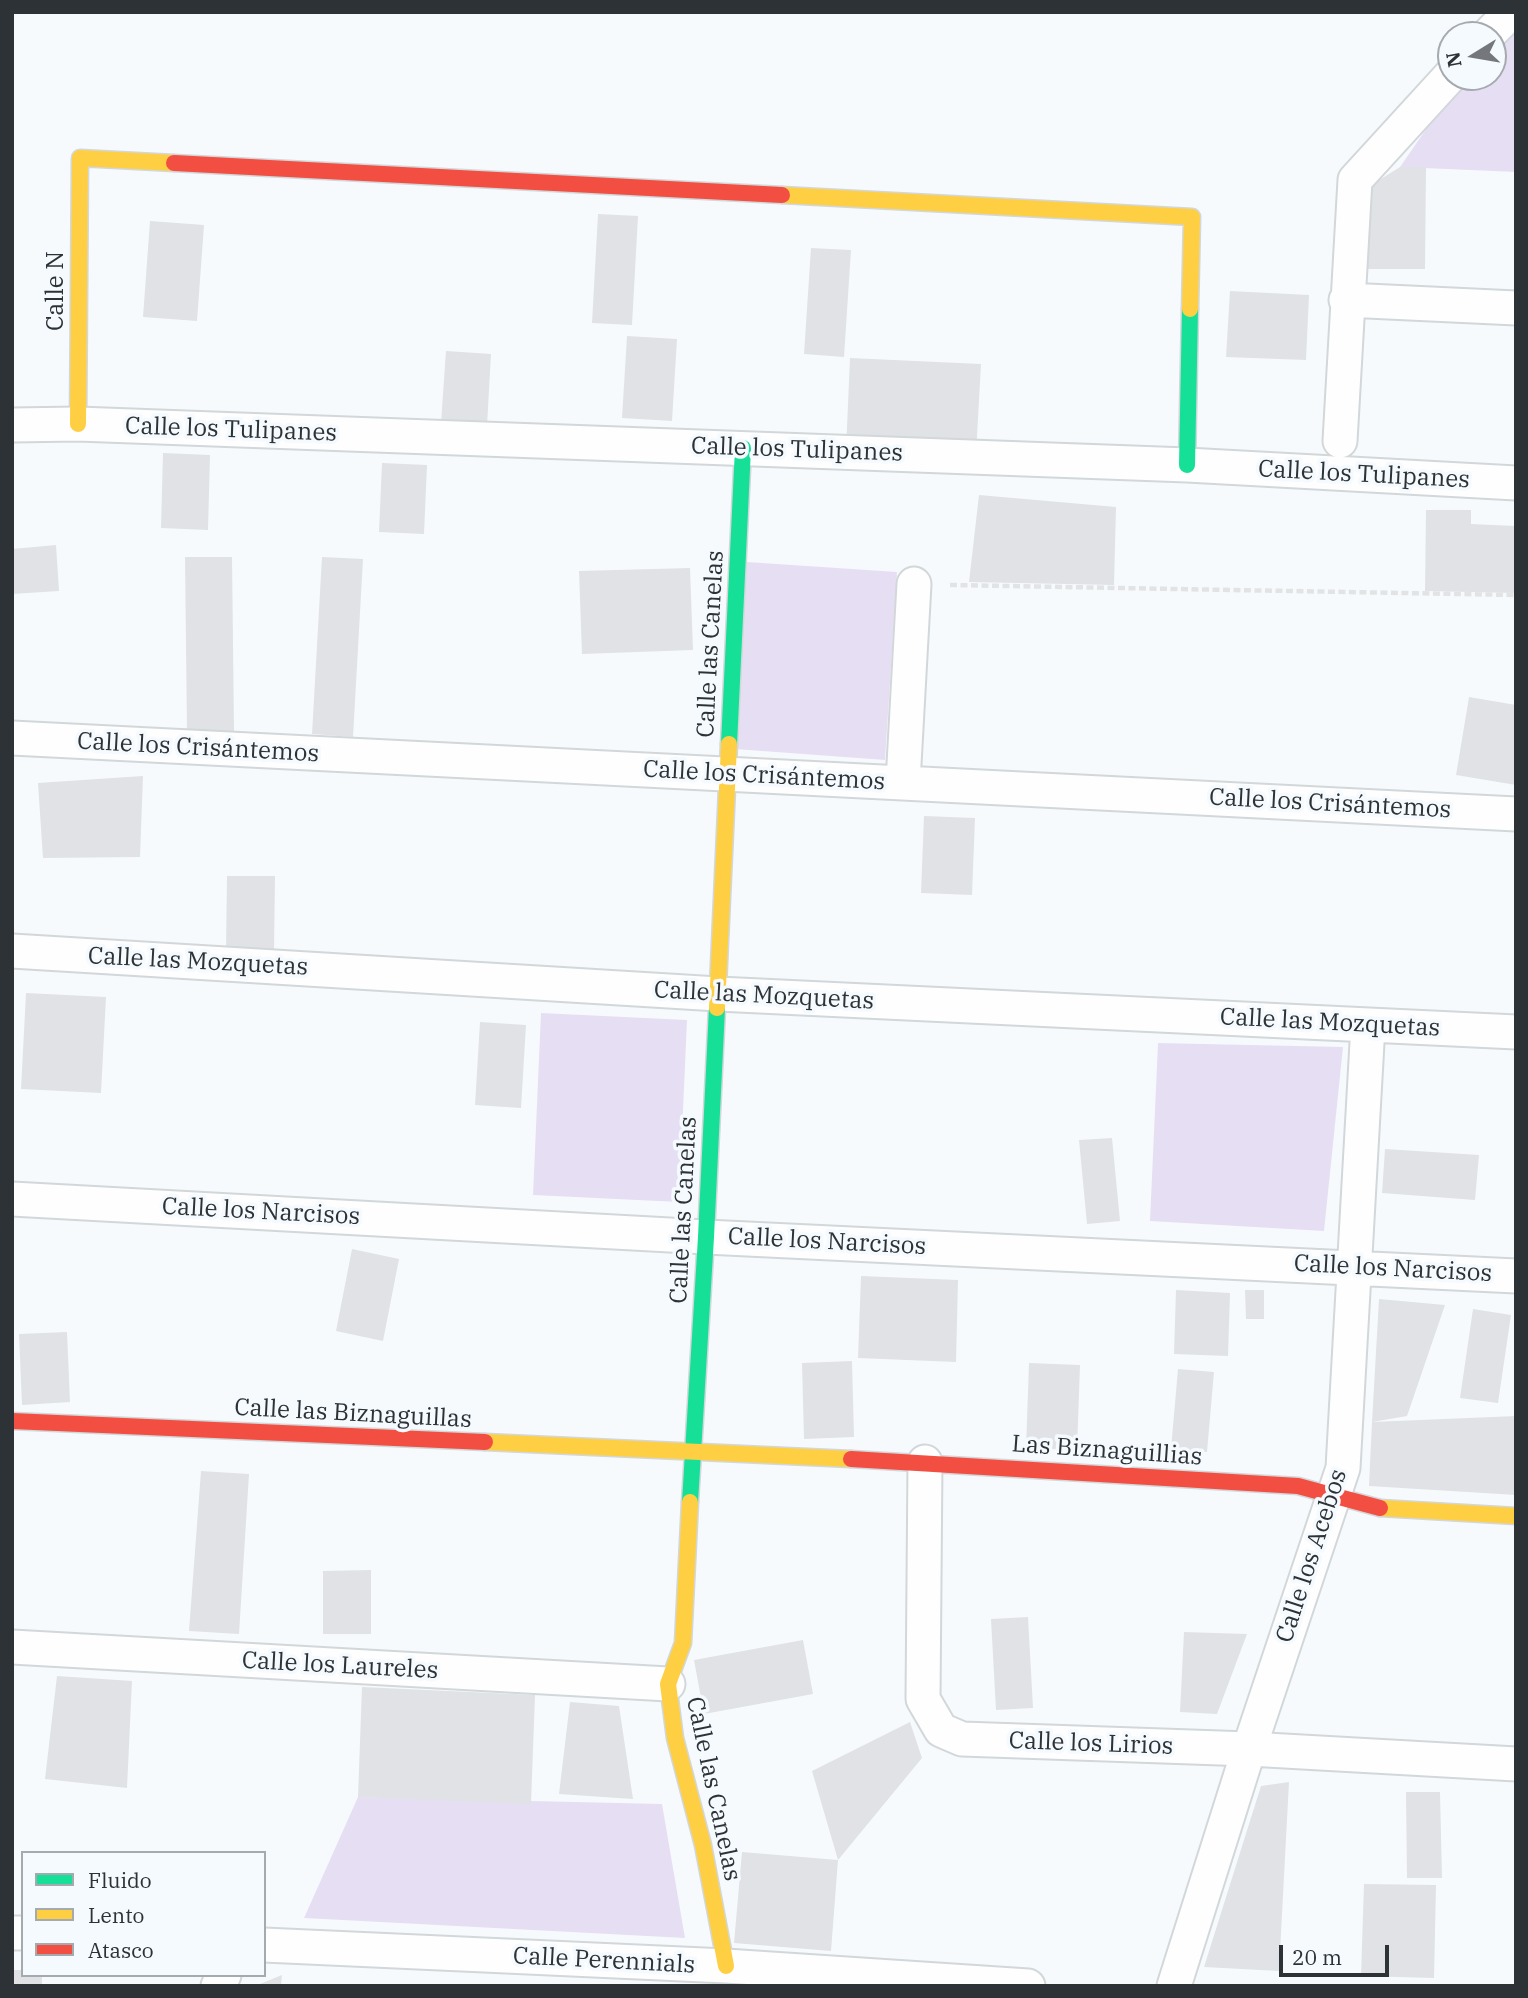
<!DOCTYPE html>
<html>
<head>
<meta charset="utf-8">
<style>
  body { margin:0 }
  #map { position:relative; width:1528px; height:1998px; overflow:hidden; background:#f7fafd; font-family:"IBM Plex Serif",serif }
  canvas { display:block }
  .frame { position:absolute; inset:0; border:14px solid #2d3236; pointer-events:none }
  .legend { position:absolute; left:21px; top:1851px; width:245px; height:126px; box-sizing:border-box; background:#f5faff; border:2px solid #a5aaaf; margin:0; padding:9px 12px; list-style:none; font-size:21px; color:#2d3236 }
  .legend li { display:flex; align-items:center; gap:14px; height:35px }
  .legend b { width:35px; border:2px solid #a5aaaf }
  .north { position:absolute; left:1437px; top:21px; width:70px; height:70px; box-sizing:border-box; background:#f5faff; border:2px solid #a5aaaf; border-radius:50%; rotate:259deg; font-size:19px; font-weight:700; line-height:28px; text-align:center; color:#2d3236 }
  .north::after { content:''; display:block; margin:auto; width:24px; height:32px; background:#74787c; clip-path:polygon(50% 0,100% 100%,50% 72%,0 100%) }
  .scale { position:absolute; left:1279px; top:1945px; width:110px; height:32px; box-sizing:border-box; border:4px solid #2d3236; border-top:0; padding-left:9px; font-size:21px; line-height:24px; white-space:nowrap; color:#2d3236; -webkit-text-stroke:5px #f5faff; paint-order:stroke }
</style>
</head>
<body>
<div id="map">
<canvas width="1528" height="1998"></canvas>
<div class="frame"></div>
<ul class="legend">
<li><b style="height:9px;background:#16e098"></b>Fluido</li>
<li><b style="height:9px;background:#ffcf43"></b>Lento</li>
<li><b style="height:9px;background:#f24e42"></b>Atasco</li>
</ul>
<div class="north">N</div>
<div class="scale">20 m</div>
</div>
<script>
const c = document.querySelector('canvas').getContext('2d');
c.lineJoin = 'round';
function paint(path, color) { c.fillStyle = color; c.fill(path, 'evenodd'); }
const poly = rows => new Path2D(rows.map(r => 'M' + r).join(''));
function stroke(path, color, width, dash) { c.strokeStyle = color; c.lineWidth = width; c.lineCap = dash ? 'butt' : 'round'; c.setLineDash(dash || []); c.stroke(path); }
function label(font, color, halo, rows, align = 'center') {
  c.font = font + ' "IBM Plex Serif",serif'; c.lineWidth = 7; c.setLineDash([]); c.textBaseline = 'middle'; c.strokeStyle = halo; c.fillStyle = color; for (const [text, x, y, turn = 0] of rows) {
    c.save(); c.translate(x, y); c.rotate((+turn || 0) * Math.PI / 180); c.textAlign = isNaN(turn) ? turn : align; if (halo) c.strokeText(text, 0, 0); c.fillText(text, 0, 0); c.restore();
  }
}
paint(poly([
  [1516,26,1516,172,1400,167,1462,77,1493,77,1493,35],
  [747,562,897,572,885,760,735,749],
  [541,1013,687,1020,679,1202,533,1195],
  [1158,1043,1343,1047,1324,1231,1150,1221],
  [358,1797,662,1804,685,1938,304,1918]
]), '#e6dff3');
paint(poly([
  [1400,167,1426,167,1425,269,1365,269,1365,189],
  [598,214,638,216,632,325,592,323],
  [150,221,204,225,197,321,143,317],
  [811,248,851,250,844,357,804,354],
  [1230,291,1309,295,1306,360,1226,357],
  [627,336,677,339,672,421,622,418],
  [446,351,491,354,487,426,441,423],
  [850,358,981,364,976,454,846,451],
  [163,453,210,455,208,530,161,528],
  [382,463,427,465,424,534,379,532],
  [979,495,1116,507,1114,585,969,582],
  [1426,510,1471,510,1471,524,1516,526,1516,593,1425,591],
  [56,545,59,591,12,594,12,549],
  [185,557,232,557,234,731,187,732],
  [322,557,363,559,353,737,312,734],
  [690,568,693,650,582,654,579,571],
  [1469,697,1516,705,1516,785,1456,775],
  [143,776,140,857,43,858,38,783],
  [924,816,975,818,972,895,921,893],
  [227,876,275,876,274,950,226,949],
  [26,993,106,997,101,1093,21,1089],
  [480,1022,526,1025,521,1108,475,1105],
  [1112,1138,1120,1221,1087,1224,1079,1140],
  [1385,1149,1479,1155,1475,1200,1382,1193],
  [352,1249,399,1259,383,1341,336,1331],
  [861,1276,958,1280,956,1362,858,1358],
  [1176,1290,1230,1293,1228,1356,1174,1354],
  [1245,1290,1264,1290,1264,1319,1246,1319],
  [1379,1299,1445,1305,1407,1416,1372,1422],
  [1473,1309,1511,1315,1498,1403,1460,1398],
  [67,1332,70,1402,22,1405,19,1334],
  [852,1361,854,1437,804,1439,802,1363],
  [1029,1363,1080,1365,1077,1450,1026,1448],
  [1178,1369,1214,1372,1207,1452,1171,1449],
  [1516,1416,1516,1495,1369,1486,1372,1422],
  [201,1471,249,1474,239,1634,189,1631],
  [371,1570,371,1634,323,1634,323,1571],
  [1028,1617,1033,1708,996,1710,991,1619],
  [1184,1632,1247,1634,1217,1714,1180,1712],
  [803,1640,813,1694,704,1714,694,1660],
  [57,1676,132,1681,127,1788,45,1779],
  [362,1687,535,1695,531,1804,358,1797],
  [570,1702,619,1706,633,1799,559,1794],
  [910,1722,922,1758,838,1860,812,1771],
  [1289,1782,1279,1971,1204,1967,1261,1786],
  [1406,1792,1440,1792,1442,1878,1407,1878],
  [742,1852,838,1860,831,1951,734,1943],
  [1364,1884,1436,1885,1434,1978,1361,1976],
  [12,1970,23,1970,23,1975,42,1975,42,1986,12,1986],
  [282,1975,281,1986,255,1986]
]), '#e0e2e6');
const street = poly([
  [1488,35,1511,12],
  [1346,300,1516,308],
  [12,425,78,424,1187,465,1516,483],
  [1340,441,1355,180,1451,75],
  [12,738,1516,814],
  [903,782,914,584],
  [12,951,718,994,1516,1032],
  [12,1199,706,1237,1516,1276],
  [925,1462,923,1699,941,1730,962,1739,1249,1749,1516,1764],
  [12,1647,668,1684],
  [12,1933,23,1933],
  [264,1945,726,1966,1028,1986],
  [218,1986,224,1975],
  [1174,1986,1249,1749,1343,1468,1368,1025]
]);
const fast = poly([
  [1187,465,1190,309],
  [729,744,743,448],
  [690,1502,706,1237,717,1008]
]);
const slow = poly([
  [782,195,1192,217,1190,309],
  [78,424,80,158,174,163],
  [717,1008,729,744],
  [485,1442,851,1459],
  [690,1502,683,1643,668,1684,675,1738,703,1845,726,1966],
  [1380,1508,1516,1516]
]);
const jam = poly([
  [174,163,782,195],
  [12,1421,485,1442],
  [851,1459,1298,1486,1380,1508]
]);
stroke(street, '#d2d7da', 37);
stroke(fast, '#d2d7da', 19);
stroke(slow, '#d2d7da', 19);
stroke(jam, '#d2d7da', 19);
stroke(poly([
  [950,585,1516,595]
]), '#e2e3e4', 4.5, [7, 3.5]);
stroke(street, '#fefeff', 33);
stroke(fast, '#16e098', 16);
stroke(slow, '#ffcf43', 16);
stroke(jam, '#f24e42', 16);
label('24px', '#2d3236', '#f5faff', [
  ["Calle N",56,291,-90],
  ["Calle los Tulipanes",231,430,2],
  ["Calle los Tulipanes",797,450,2],
  ["Calle los Tulipanes",1364,475,3],
  ["Calle las Canelas",711,644,-87],
  ["Calle los Crisántemos",198,748,3],
  ["Calle los Crisántemos",764,776,3],
  ["Calle los Crisántemos",1330,804,3],
  ["Calle las Mozquetas",198,962,3],
  ["Calle las Mozquetas",764,996,3],
  ["Calle las Mozquetas",1330,1023,3],
  ["Calle las Canelas",684,1210,-87],
  ["Calle los Narcisos",261,1212,3],
  ["Calle los Narcisos",827,1242,3],
  ["Calle los Narcisos",1393,1269,3],
  ["Calle las Biznaguillas",353,1414,3],
  ["Las Biznaguillias",1107,1451,4],
  ["Calle los Acebos",1312,1556,-72],
  ["Calle los Laureles",340,1666,3],
  ["Calle los Lirios",1091,1744,2],
  ["Calle las Canelas",713,1789,78],
  ["Calle Perennials",604,1961,3]
]);
</script>
</body>
</html>
